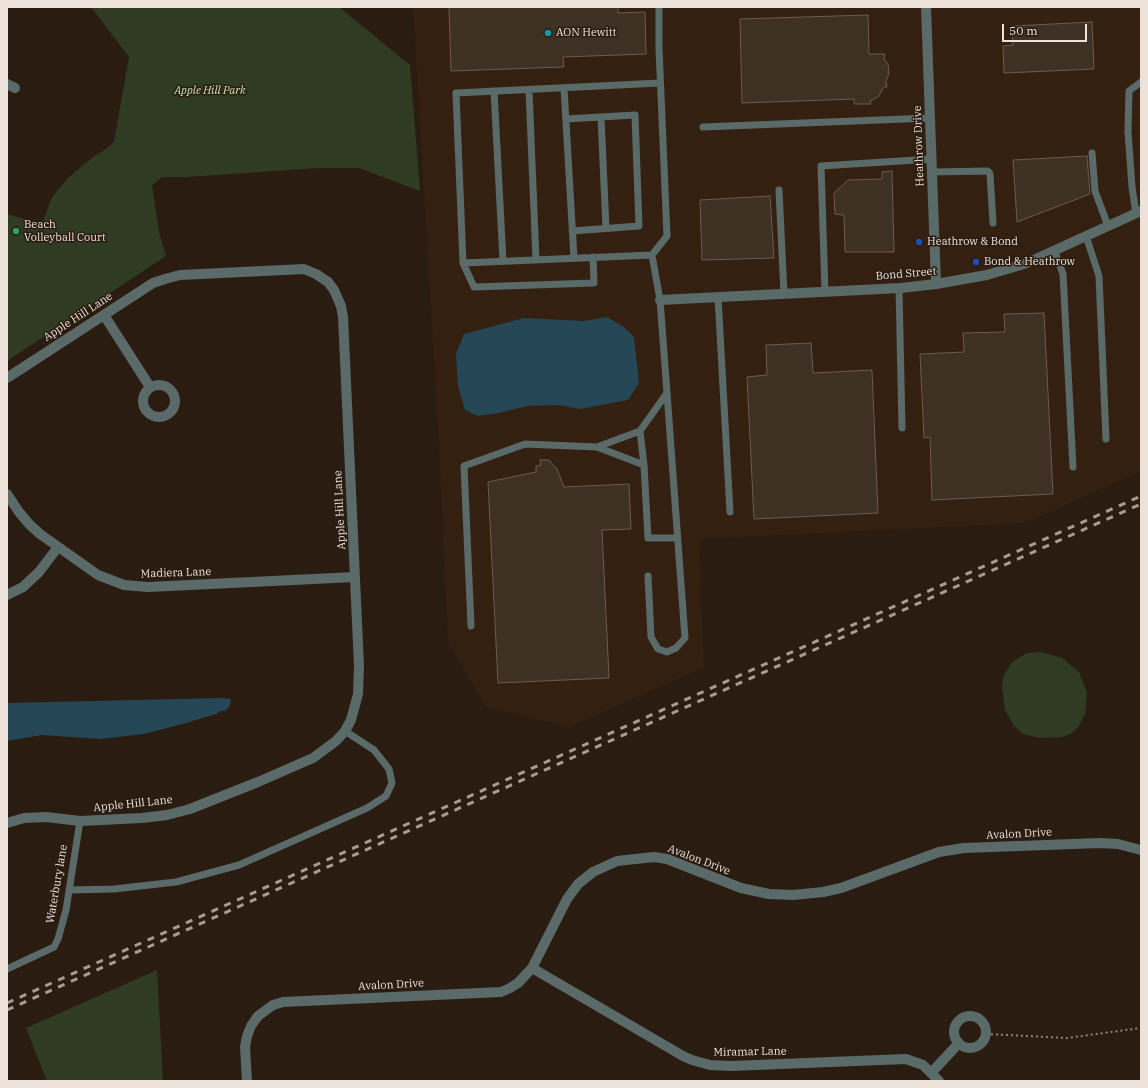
<!DOCTYPE html>
<html>
<head>
<meta charset="utf-8">
<style>
  body { margin:0 }
  #map { position:relative; width:1148px; height:1088px; overflow:hidden; background:#2a1c11; font-family:"IBM Plex Serif",serif }
  canvas { display:block }
  .frame { position:absolute; inset:0; border:8px solid #ece2da; pointer-events:none }
  .scale { position:absolute; left:1002px; top:24px; width:85px; height:18px; box-sizing:border-box; border:2px solid #ece2da; border-top:0; padding-left:5px; font-size:12px; line-height:14px; white-space:nowrap; color:#ece2da; -webkit-text-stroke:3px #2a1c11; paint-order:stroke }
</style>
</head>
<body>
<div id="map">
<canvas width="1148" height="1088"></canvas>
<div class="frame"></div>
<div class="scale">50 m</div>
</div>
<script>
const c = document.querySelector('canvas').getContext('2d');
c.lineJoin = 'round';
function paint(path, color) { c.fillStyle = color; c.fill(path, 'evenodd'); }
const poly = rows => new Path2D(rows.map(r => 'M' + r).join(''));
function stroke(path, color, width, dash) { c.strokeStyle = color; c.lineWidth = width; c.lineCap = dash ? 'butt' : 'round'; c.setLineDash(dash || []); c.stroke(path); }
function label(font, color, halo, rows, align = 'center') {
  c.font = font + ' "IBM Plex Serif",serif'; c.lineWidth = 3; c.setLineDash([]); c.textBaseline = 'middle'; c.strokeStyle = halo; c.fillStyle = color; for (const [text, x, y, turn = 0] of rows) {
    c.save(); c.translate(x, y); c.rotate((+turn || 0) * Math.PI / 180); c.textAlign = isNaN(turn) ? turn : align; if (halo) c.strokeText(text, 0, 0); c.fillText(text, 0, 0); c.restore();
  }
}
paint(poly([
  [413,7,1141,7,1141,471,1025,523,699,539,704,667,569,727,486,707,448,643,439,445]
]), '#332010');
paint(poly([
  [91,7,339,7,410,65,420,191,359,168,318,168,187,177,162,177,152,185,159,232,166,256,7,361,7,214,42,224,52,197,69,177,93,157,107,148,114,142,129,57],
  [1041,652,1062,658,1079,672,1087,693,1085,714,1079,726,1072,733,1062,737,1040,738,1023,734,1014,726,1005,710,1002,686,1004,675,1012,662,1027,653],
  [157,970,163,1081,47,1081,26,1028]
]), '#2f3b23');
paint(poly([
  [607,317,624,327,634,337,639,383,628,400,580,409,559,405,527,406,499,413,478,416,465,410,458,386,456,354,464,334,524,318,584,321],
  [222,698,230,699,231,701,229,707,225,711,221,711,216,714,186,723,144,734,101,739,42,735,7,741,7,703]
]), '#254654');
const building = poly([
  [449,7,618,7,618,13,645,12,646,54,563,57,564,67,451,71,449,7],
  [868,15,869,54,885,54,884,59,888,64,889,73,886,81,887,87,884,87,878,97,870,101,871,104,854,104,854,99,742,103,740,19,868,15],
  [1092,22,1094,69,1004,73,1003,46,1013,45,1012,26,1092,22],
  [1087,156,1090,194,1017,222,1013,160,1087,156],
  [892,171,894,252,845,252,844,215,835,214,834,193,848,180,882,179,882,172,892,171],
  [770,196,774,258,702,260,700,200,770,196],
  [1044,313,1053,494,932,500,930,437,924,438,920,354,964,352,963,333,1005,332,1004,314,1044,313],
  [811,343,813,373,872,370,878,513,754,519,747,377,767,375,766,345,811,343],
  [540,460,549,460,557,469,564,487,629,484,631,529,602,530,609,678,498,683,488,482,536,472,536,466,541,465,540,460]
]);
paint(building, '#3f3024');
stroke(building, '#6c5b4e', 1);
stroke(poly([
  [986,1034,1067,1038,1141,1028]
]), '#8f8379', 2, [2, 3]);
stroke(poly([
  [564,88,574,258],
  [529,90,536,260],
  [494,91,503,261],
  [601,117,606,228],
  [566,119,635,115,639,226,572,231],
  [703,127,930,118],
  [1092,153,1095,191,1108,226],
  [932,172,988,171,990,174,993,223],
  [779,190,784,294],
  [1136,214,1132,187,1128,132,1129,91,1141,82],
  [1086,236,1099,276,1106,439],
  [1054,250,1063,274,1073,467],
  [593,257,594,283,474,287,463,263,456,93,660,83],
  [463,263,652,255,667,236,659,48,659,7],
  [899,288,902,428],
  [825,292,821,166,932,159],
  [718,297,730,512],
  [640,431,644,465],
  [597,447,644,465,648,538,677,538],
  [648,576,651,637,658,649,667,652,676,648,685,638,667,393],
  [471,626,464,466,525,444,597,447,640,431,667,393,660,300,652,255],
  [69,890,114,889,176,882,239,865,367,808,386,796,392,783,389,769,374,750,345,731],
  [7,969,54,947,58,939,66,910,80,821]
]), '#5a6a68', 7);
stroke(poly([
  [926,7,936,284],
  [7,84,15,88],
  [660,300,901,288,936,284,987,275,1027,263,1141,211],
  [104,315,150,387],
  [7,378,153,283,165,279,180,275,304,269,316,274,328,282,334,290,341,306,343,317,359,666,358,694,351,720,345,731,336,741,313,758,258,782,190,809,167,815,142,818,80,821,46,817,24,818,7,823],
  '143 401a16 16 0 1 1 32 0a16 16 0 1 1-32 0Z',
  [7,494,19,512,29,524,40,534,98,575,124,585,148,587,355,577],
  [7,595,23,587,39,572,58,547],
  [532,968,683,1056,692,1060,710,1065,731,1066,906,1059,923,1065,939,1081],
  '954 1032a16 16 0 1 1 32 0a16 16 0 1 1-32 0Z',
  [932,1072,959,1043],
  [247,1081,245,1047,247,1036,251,1026,258,1016,273,1005,283,1002,501,992,510,988,518,983,532,968,567,899,578,884,593,872,617,861,654,857,667,859,741,888,769,894,793,895,823,892,841,888,939,852,964,848,1100,843,1118,844,1141,850]
]), '#5a6a68', 10);
stroke(poly([
  [7,1003,1141,496],
  [7,1010,1141,504]
]), '#a79c93', 3, [7, 7]);
for (const [x, y, r, color] of [
  [548,33,4,"#0f9aa8"],
  [16,231,4,"#2e9e5b"],
  [919,242,4,"#1a4fb4"],
  [976,262,4,"#1a4fb4"]
]) { const dot = new Path2D(); dot.arc(x, y, r, 0, 2 * Math.PI); c.fillStyle = color; c.fill(dot); stroke(dot, '#2a1c11', 1.5); }
label('11px', '#ece2da', '#2a1c11', [
  ["AON Hewitt",556,33],
  ["Beach",24,225],
  ["Volleyball Court",24,238],
  ["Heathrow & Bond",927,242],
  ["Bond & Heathrow",984,262]
], 'left');
label('italic 11px', '#c9e5b1', '#2a1c11', [
  ["Apple Hill Park",210,91]
]);
label('11px', '#ece2da', '#2a1c11', [
  ["Heathrow Drive",919,146,-92],
  ["Bond Street",906,274,-5],
  ["Apple Hill Lane",78,317,-33],
  ["Apple Hill Lane",340,510,-93],
  ["Madiera Lane",176,573,-2],
  ["Apple Hill Lane",133,804,-6],
  ["Avalon Drive",1019,834,-3],
  ["Avalon Drive",699,860,21],
  ["Waterbury lane",57,884,-80],
  ["Avalon Drive",391,985,-3],
  ["Miramar Lane",750,1052,-1]
]);
</script>
</body>
</html>
